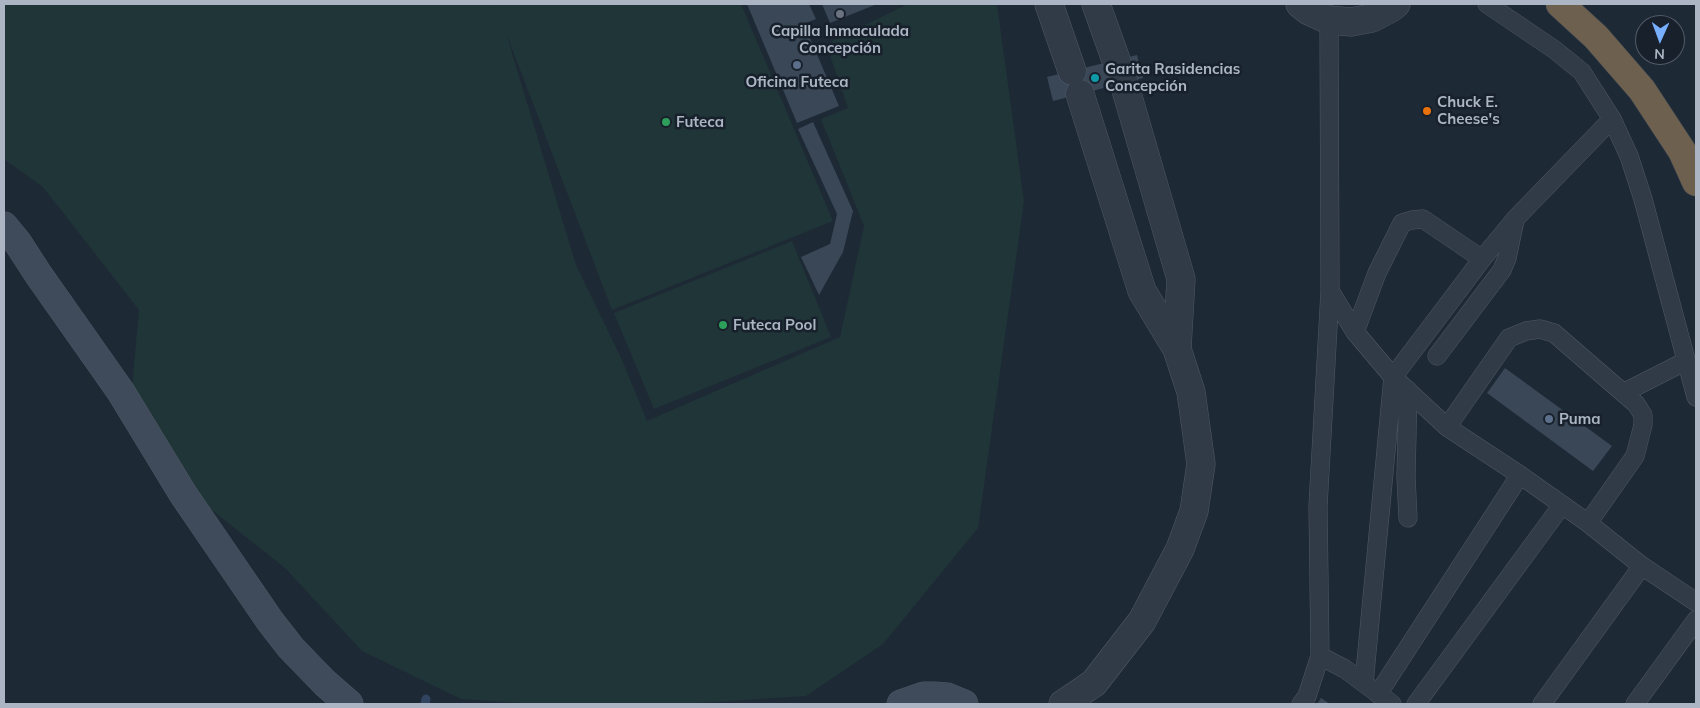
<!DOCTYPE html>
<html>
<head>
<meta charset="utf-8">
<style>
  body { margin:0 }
  #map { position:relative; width:1700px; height:708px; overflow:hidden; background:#1e2936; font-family:Mulish,sans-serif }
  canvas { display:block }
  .frame { position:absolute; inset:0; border:5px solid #abb5c4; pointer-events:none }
  .north { position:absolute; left:1635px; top:15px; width:50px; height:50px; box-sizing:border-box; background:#17202b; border:1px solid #525c68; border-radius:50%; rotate:182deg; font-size:14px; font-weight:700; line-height:20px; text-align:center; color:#abb5c4 }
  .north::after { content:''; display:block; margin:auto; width:18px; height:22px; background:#77aefd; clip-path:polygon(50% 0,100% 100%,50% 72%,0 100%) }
</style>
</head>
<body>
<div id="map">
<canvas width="1700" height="708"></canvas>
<div class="frame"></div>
<div class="north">N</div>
</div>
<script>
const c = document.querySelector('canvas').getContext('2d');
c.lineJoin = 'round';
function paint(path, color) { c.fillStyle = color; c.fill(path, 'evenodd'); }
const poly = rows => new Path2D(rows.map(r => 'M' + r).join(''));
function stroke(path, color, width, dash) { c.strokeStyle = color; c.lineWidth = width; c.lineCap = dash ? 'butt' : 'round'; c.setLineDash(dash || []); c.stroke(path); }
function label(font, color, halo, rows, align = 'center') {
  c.font = font + ' Mulish,sans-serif'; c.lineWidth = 5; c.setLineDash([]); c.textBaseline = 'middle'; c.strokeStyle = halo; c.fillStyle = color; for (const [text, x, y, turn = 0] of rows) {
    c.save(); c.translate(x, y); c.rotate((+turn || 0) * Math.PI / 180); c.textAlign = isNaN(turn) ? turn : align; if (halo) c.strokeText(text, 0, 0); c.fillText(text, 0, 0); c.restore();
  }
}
paint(poly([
  [4,4,494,4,495,7,495,4,741,4,833,221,612,310,506,33,576,265,623,362,647,421,840,337,864,226,821,119,848,108,826,44,908,4,997,4,1024,201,978,528,883,644,806,696,682,704,535,704,461,699,362,651,285,568,188,491,131,399,139,310,43,187,4,159],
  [792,241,831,337,654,409,614,313]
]), '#203537');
stroke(poly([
  [425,704,426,699]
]), '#30445f', 9);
paint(poly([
  [747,4,809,4,816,19,804,24,839,106,797,123],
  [822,4,877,4,830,23],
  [1137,55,1143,78,1053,101,1047,77],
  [813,122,853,211,843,252,819,295,801,257,830,244,837,214,798,129],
  [1505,368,1612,446,1593,471,1487,393],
  [1321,698,1330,704,1317,704]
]), '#394757');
const lane = poly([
  [1487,4,1555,50,1582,72,1612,119,1629,156,1643,199,1696,397],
  [1330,291,1355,332,1393,377,1447,427,1520,475,1588,523,1642,566,1696,602],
  [1355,332,1377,273,1402,223,1412,220,1423,219,1482,259],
  [1437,356,1502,270,1507,258,1515,220],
  [1408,390,1406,477,1408,518],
  [1623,393,1686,361],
  [1447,427,1509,338,1526,331,1540,329,1554,333,1636,404,1643,415,1643,425,1635,456,1588,523],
  [1320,656,1345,669,1392,704],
  [1364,683,1393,377,1482,259,1516,218,1612,119],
  [1378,694,1520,475],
  [1301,704,1307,696,1320,656,1318,506,1330,291,1329,20],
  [1416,704,1562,505],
  [1542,704,1642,566],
  [1635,704,1696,620]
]);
const street = poly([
  [1049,4,1072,71],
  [1096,4,1116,60],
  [1300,4,1309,11,1329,20,1351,22,1372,18,1391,8,1396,4],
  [1124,83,1181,279,1177,349],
  [1063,704,1094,683,1142,621,1180,549,1194,511,1201,464,1191,392,1177,349,1142,291,1080,94]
]);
const secondary = poly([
  [4,226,18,243,38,274,121,392,183,494,270,621,291,648,325,683,349,704],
  [901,704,924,696,934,696,947,697,964,704]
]);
const highway = poly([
  [1560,4,1596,37,1642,90,1682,151,1696,182]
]);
stroke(lane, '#4f5865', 19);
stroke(street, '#4f5865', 29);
stroke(secondary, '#4f5865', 29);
stroke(highway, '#3c4551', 29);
stroke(lane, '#313b47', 18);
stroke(street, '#313b47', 28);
stroke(secondary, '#3f4a5a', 28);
stroke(highway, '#6d604e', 28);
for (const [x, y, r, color] of [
  [840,14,5,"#6b7280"],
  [797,65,5,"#5c6f8a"],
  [1095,78,5,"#0f9aa8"],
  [1427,111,5,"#e8710a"],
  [666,122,5,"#2e9e5b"],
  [723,325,5,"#2e9e5b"],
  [1549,419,5,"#5c6f8a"]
]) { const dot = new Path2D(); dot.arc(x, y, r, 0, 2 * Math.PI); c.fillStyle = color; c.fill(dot); stroke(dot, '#17202b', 2); }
label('bold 15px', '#abb5c4', '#17202b', [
  ["Capilla Inmaculada",840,31,"center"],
  ["Concepción",840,48,"center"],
  ["Garita Rasidencias",1105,69],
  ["Concepción",1105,86],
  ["Oficina Futeca",797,82,"center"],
  ["Chuck E.",1437,102],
  ["Cheese's",1437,119],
  ["Futeca",676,122],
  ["Futeca Pool",733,325],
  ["Puma",1559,419]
], 'left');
</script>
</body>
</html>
